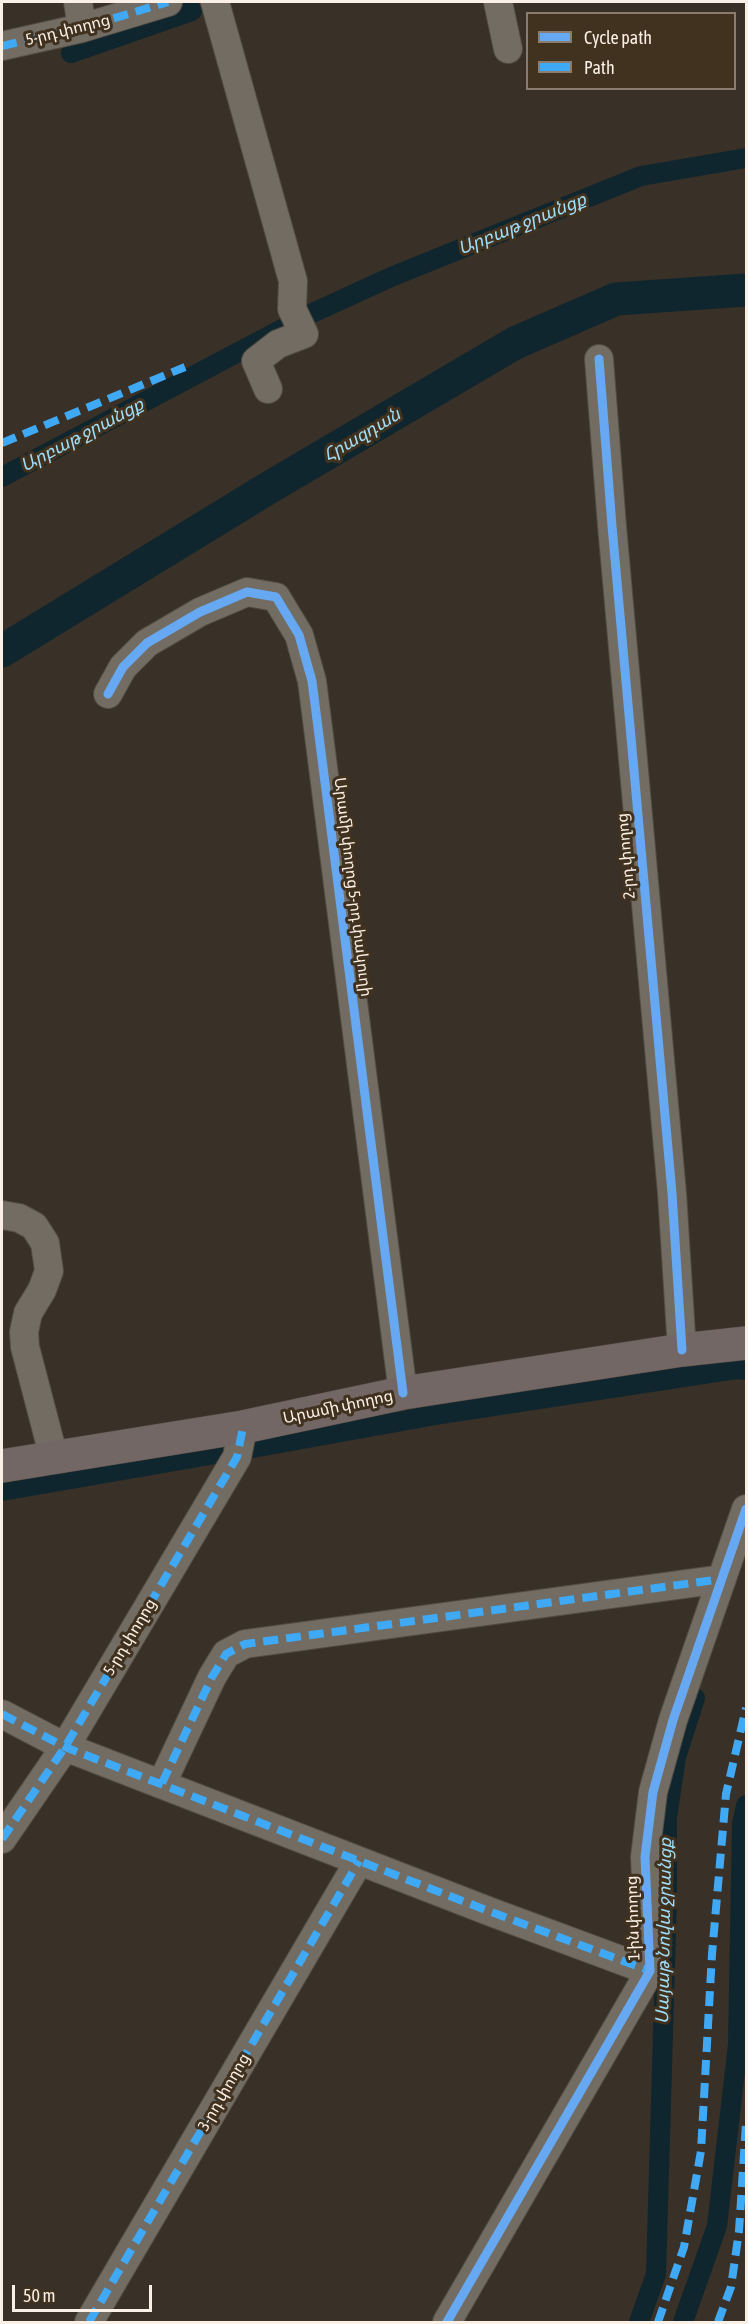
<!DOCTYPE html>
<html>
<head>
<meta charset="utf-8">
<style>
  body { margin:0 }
  #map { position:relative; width:748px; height:2324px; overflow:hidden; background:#393027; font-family:"Asap Condensed",sans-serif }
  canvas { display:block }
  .frame { position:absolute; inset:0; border:3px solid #faf0e5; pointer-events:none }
  .legend { position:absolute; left:526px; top:12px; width:210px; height:78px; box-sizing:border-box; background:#41311f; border:2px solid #8b7d6e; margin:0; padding:8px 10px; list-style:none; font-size:18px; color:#faf0e5 }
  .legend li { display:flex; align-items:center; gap:12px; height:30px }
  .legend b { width:30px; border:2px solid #8b7d6e }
  .scale { position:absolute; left:12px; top:2285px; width:140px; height:27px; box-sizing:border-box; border:3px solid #faf0e5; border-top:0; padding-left:8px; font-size:18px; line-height:21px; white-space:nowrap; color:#faf0e5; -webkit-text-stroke:4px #41311f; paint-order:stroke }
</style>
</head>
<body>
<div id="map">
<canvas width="748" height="2324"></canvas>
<div class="frame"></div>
<ul class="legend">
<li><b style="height:8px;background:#66a8f1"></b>Cycle path</li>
<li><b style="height:8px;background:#3fa9f5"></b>Path</li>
</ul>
<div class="scale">50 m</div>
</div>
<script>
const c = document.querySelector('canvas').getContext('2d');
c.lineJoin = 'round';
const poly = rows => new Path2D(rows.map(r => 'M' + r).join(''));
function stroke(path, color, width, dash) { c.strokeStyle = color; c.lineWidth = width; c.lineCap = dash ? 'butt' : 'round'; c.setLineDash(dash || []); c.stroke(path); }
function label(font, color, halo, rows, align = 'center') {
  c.font = font + ' "Asap Condensed","Noto Sans Armenian",sans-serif'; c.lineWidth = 6; c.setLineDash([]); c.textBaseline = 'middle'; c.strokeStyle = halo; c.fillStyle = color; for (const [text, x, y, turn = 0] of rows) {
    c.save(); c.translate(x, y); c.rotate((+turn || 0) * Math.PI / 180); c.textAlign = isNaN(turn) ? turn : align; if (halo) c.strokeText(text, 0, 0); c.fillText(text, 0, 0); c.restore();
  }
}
stroke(poly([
  [71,53,192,11],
  [306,316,391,277,641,176,746,158],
  [2,477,282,329],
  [247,1449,441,1414,736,1369,746,1370],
  [2,1491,227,1452],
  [639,2322,656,2274,667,1895,667,1817,676,1757,695,1698],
  [683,2322,717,2226,738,2045,742,1824,746,1805]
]), '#0f262e', 20);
stroke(poly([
  [2,651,270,487,515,343,616,299,746,290]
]), '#0f262e', 33);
const minor = poly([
  [78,2,82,28],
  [215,2,293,281,292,309,304,334,278,344,256,361,268,389],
  [498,2,508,49],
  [2,46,82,28,168,2],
  [599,359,612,526,672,1193,682,1350],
  [108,694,123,667,147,643,200,612,247,592,276,597,299,635,312,681,403,1393],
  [2,1215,19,1218,34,1226,45,1243,49,1271,42,1290,28,1313,24,1332,25,1347,54,1458],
  [2,1714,65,1747,491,1912,650,1971],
  [162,1783,212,1677,226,1654,245,1644,722,1579],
  [2,1839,65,1747,237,1457,243,1427],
  [89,2322,359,1861],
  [447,2322,650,1971,645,1857,653,1792,673,1720,746,1509]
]);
const major = poly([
  [2,1466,243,1427,403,1393,682,1350,746,1343]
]);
stroke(minor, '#544c43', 30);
stroke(major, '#544c43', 34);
stroke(minor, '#726c63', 28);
stroke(major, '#736766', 33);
stroke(poly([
  [2,46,82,28,168,2],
  [2,443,185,367],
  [2,1714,65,1747,491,1912,650,1971],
  [162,1783,212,1677,226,1654,245,1644,722,1579],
  [2,1839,65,1747,237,1457,243,1427],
  [89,2322,359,1861],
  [658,2322,684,2247,701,2151,712,1954,726,1794,746,1708],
  [718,2322,731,2287,739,2231,746,2123]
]), '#3fa9f5', 8, [15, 8]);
stroke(poly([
  [599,359,612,526,672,1193,682,1350],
  [108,694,123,667,147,643,200,612,247,592,276,597,299,635,312,681,403,1393],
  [447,2322,650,1971,645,1857,653,1792,673,1720,746,1509]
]), '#66a8f1', 9);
label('16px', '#faf0e5', '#41311f', [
  ["5-րդ փողոց",68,30,-14],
  ["2-րդ փողոց",626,856,-95],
  ["Արամի փողոց 5-րդ փակուղի",353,887,83],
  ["Արամի փողոց",338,1407,-12],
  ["5-րդ փողոց",130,1637,-59],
  ["1-ին փողոց",633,1918,-92],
  ["3-րդ փողոց",224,2092,-60]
]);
label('italic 18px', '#9fdef9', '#41311f', [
  ["Արբաթ ջրանցք",522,224,-22],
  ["Արբաթ ջրանցք",82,435,-28],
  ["Հրազդան",362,435,-31],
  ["Սայաթ Նովա ջրանցք",664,1931,-89]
]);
</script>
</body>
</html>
